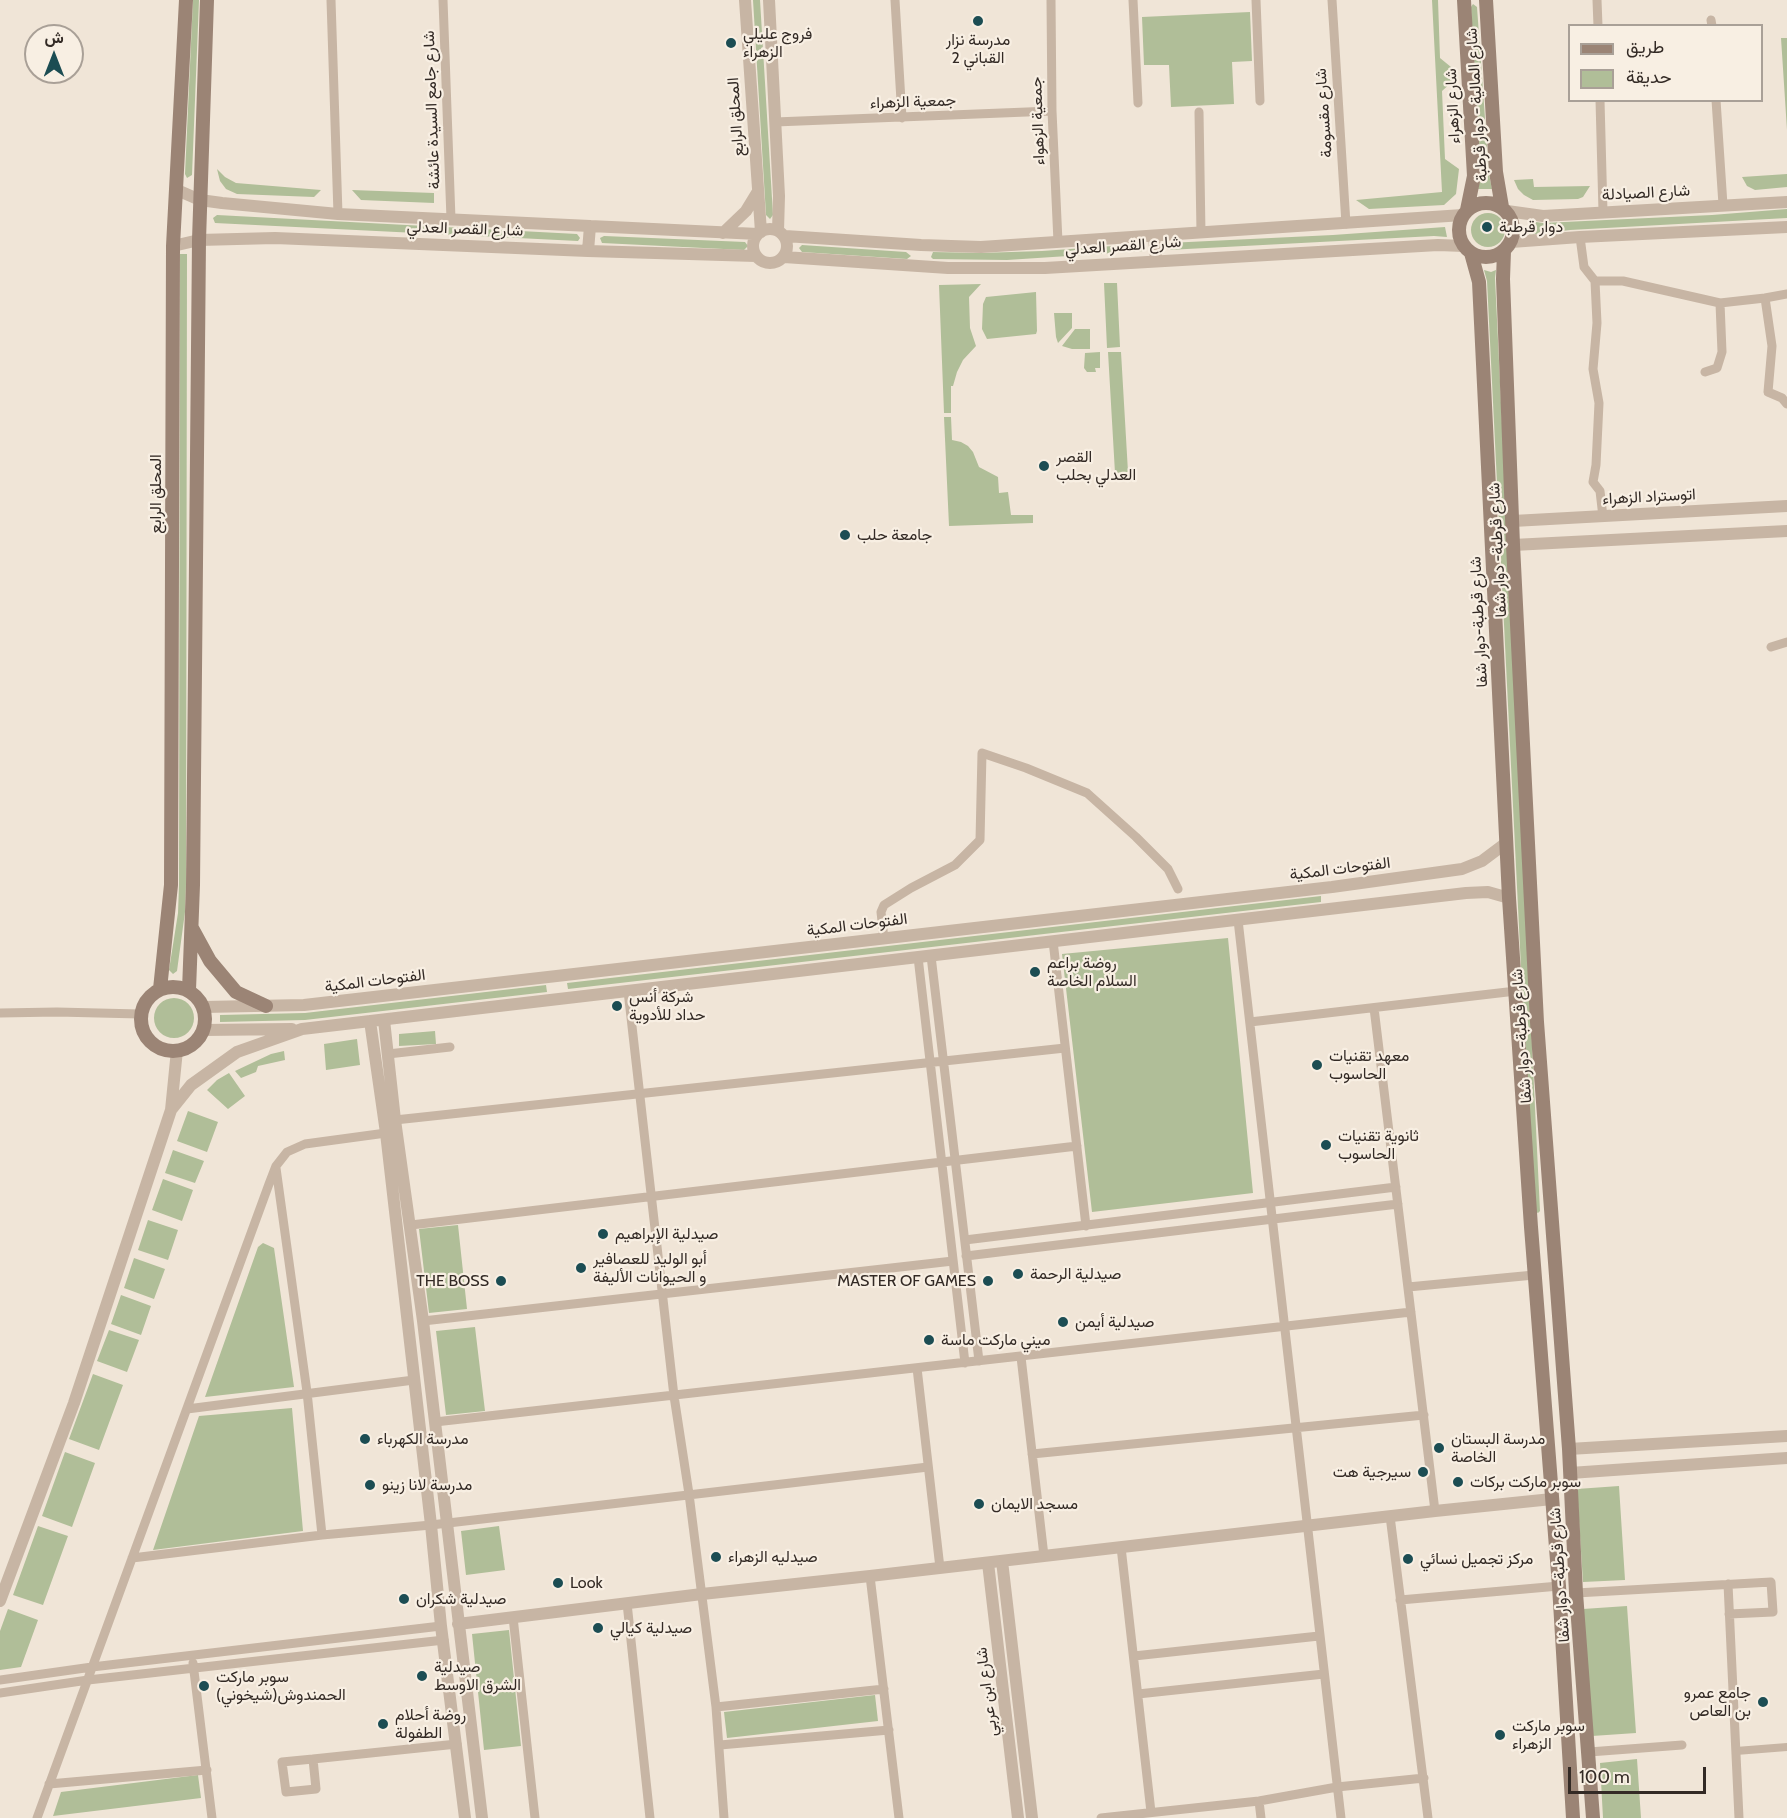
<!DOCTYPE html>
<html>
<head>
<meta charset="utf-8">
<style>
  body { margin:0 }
  #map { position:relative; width:1787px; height:1818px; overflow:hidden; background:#f0e5d7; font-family:Cabin,Vazirmatn,sans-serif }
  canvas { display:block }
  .legend { position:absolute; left:1568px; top:24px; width:195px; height:78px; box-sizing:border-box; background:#f8efe3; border:2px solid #a9a097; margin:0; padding:8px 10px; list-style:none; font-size:18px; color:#332a25 }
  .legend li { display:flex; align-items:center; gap:12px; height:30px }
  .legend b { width:30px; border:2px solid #a9a097 }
  .north { position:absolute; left:24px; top:24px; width:60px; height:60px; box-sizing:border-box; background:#f8efe3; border:2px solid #a9a097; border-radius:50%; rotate:0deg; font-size:16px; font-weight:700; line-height:24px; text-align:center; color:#332a25 }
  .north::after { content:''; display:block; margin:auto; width:21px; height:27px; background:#1c4d53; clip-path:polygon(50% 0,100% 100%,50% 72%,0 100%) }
  .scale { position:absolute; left:1568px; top:1767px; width:138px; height:27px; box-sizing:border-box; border:3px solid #332a25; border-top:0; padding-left:8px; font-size:18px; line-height:21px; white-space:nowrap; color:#332a25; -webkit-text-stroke:4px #f8efe3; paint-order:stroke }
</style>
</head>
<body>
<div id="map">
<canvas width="1787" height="1818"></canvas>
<ul class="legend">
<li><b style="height:8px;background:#9b8475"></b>طريق</li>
<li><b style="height:16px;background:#b0be98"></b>حديقة</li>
</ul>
<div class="north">ش</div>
<div class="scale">100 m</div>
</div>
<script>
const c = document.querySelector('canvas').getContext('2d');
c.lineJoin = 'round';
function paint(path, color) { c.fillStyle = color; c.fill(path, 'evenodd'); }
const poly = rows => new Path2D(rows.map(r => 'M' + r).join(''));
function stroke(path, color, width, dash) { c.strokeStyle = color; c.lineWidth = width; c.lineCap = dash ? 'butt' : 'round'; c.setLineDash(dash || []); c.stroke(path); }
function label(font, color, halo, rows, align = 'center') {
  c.font = font + ' Cabin,Vazirmatn,sans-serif'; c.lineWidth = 4.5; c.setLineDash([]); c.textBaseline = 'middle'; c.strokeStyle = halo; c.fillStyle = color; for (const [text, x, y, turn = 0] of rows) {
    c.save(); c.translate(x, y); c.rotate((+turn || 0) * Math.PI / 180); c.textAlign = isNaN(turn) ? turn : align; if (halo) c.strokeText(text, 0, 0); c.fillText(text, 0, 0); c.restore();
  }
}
paint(poly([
  [193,0,199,0,192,175,187,178,185,174],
  [753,0,760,0,773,215,770,219,766,215],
  [1432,0,1438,0,1440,58,1451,67,1452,82,1442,91,1445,159,1459,169,1456,194,1444,205,1369,209,1356,200,1442,192],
  [1473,4,1477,7,1489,174,1492,189,1478,189,1481,174,1471,7],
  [1250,12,1252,61,1232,62,1234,104,1171,107,1169,65,1144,65,1142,17],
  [1781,38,1787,38,1787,130],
  [217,169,225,177,236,183,321,190,314,197,237,194,226,189,220,181],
  [1787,174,1787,187,1755,190,1747,186,1742,177],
  [1533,179,1534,187,1590,186,1583,197,1578,199,1533,200,1524,195,1518,189,1514,180],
  [352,190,434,193,434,203,361,200],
  [1787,209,1787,218,1570,230,1529,235,1529,221,1543,223,1712,215],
  '1471 230a17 17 0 1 1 34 0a17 17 0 1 1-34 0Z',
  [217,215,577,234,580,238,578,241,215,223,213,218],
  [1445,227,1447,237,1434,236,1168,250,1166,248,1166,244,1168,243,1333,235],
  [604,236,745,242,748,246,744,250,602,243,600,238],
  [1141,244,1144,248,1144,251,1007,260,933,259,931,257,933,252,980,253,1042,251],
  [802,245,906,252,911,256,907,259,802,252,799,248],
  [180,254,187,254,186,885,185,912,177,971,173,974,169,970,178,913,179,885],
  [1484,270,1491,272,1496,270,1495,278,1540,1211,1538,1213,1533,1210,1487,281],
  [1104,283,1117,283,1120,347,1107,348],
  [981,284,969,297,970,328,976,346,963,360,957,372,953,386,951,386,951,413,944,413,939,285],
  [1036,292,1037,331,1036,334,987,339,982,329,983,304,986,297],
  [1054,313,1072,313,1072,328,1058,343,1056,337],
  [1075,329,1090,329,1090,349,1072,349,1062,346],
  [1100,352,1100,368,1095,368,1096,372,1087,372,1084,368,1085,353],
  [1108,352,1121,352,1128,472,1115,473],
  [944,417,951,417,952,440,961,442,968,446,973,452,979,467,998,477,999,493,1008,492,1011,515,1033,515,1033,523,949,526],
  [1321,896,1321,902,568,989,567,983],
  [1228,938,1253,1193,1092,1212,1062,954],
  [546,985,547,992,305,1020,220,1022,220,1015,305,1013],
  '154 1018a20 20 0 1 1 40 0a20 20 0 1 1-40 0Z',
  [435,1031,436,1044,399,1046,399,1034],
  [357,1039,360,1065,326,1070,324,1044],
  [284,1051,285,1060,258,1066,256,1072,241,1078,235,1071,271,1054],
  [229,1073,245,1096,228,1109,207,1090,217,1080],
  [188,1111,218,1122,207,1152,177,1141],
  [173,1150,204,1161,195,1183,165,1173],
  [163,1179,193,1190,182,1221,152,1210],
  [148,1220,178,1230,168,1260,138,1250],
  [458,1225,467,1309,429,1313,419,1229],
  [263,1243,274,1248,294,1387,205,1397,258,1247],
  [134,1258,165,1269,154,1299,124,1288],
  [121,1295,151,1306,141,1335,111,1324],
  [475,1327,485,1411,446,1415,436,1331],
  [109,1330,139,1340,127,1372,97,1361],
  [93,1374,123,1385,99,1450,69,1439],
  [292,1408,303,1531,153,1550,199,1416],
  [65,1452,95,1463,72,1527,42,1516],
  [1619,1486,1625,1580,1583,1582,1577,1489],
  [38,1526,68,1536,43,1605,13,1595],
  [499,1526,505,1570,466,1575,461,1531],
  [1627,1606,1636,1733,1592,1736,1583,1609],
  [8,1609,38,1620,21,1667,0,1670,0,1631],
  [509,1630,521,1746,484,1750,472,1634],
  [875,1695,878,1721,727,1738,724,1712],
  [1637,1759,1641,1818,1603,1818,1600,1763],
  [198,1775,201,1798,53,1816,61,1792]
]), '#b0be98');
stroke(poly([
  [1736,1751,1787,1747]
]), '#c7b5a4', 8);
stroke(poly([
  [331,0,338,214],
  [443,0,451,219],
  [895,0,902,118],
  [1051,0,1052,111,1058,242],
  [1133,0,1138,103],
  [1256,0,1260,101],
  [1332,0,1346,224],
  [1597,0,1598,26],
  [1711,20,1712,26],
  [1600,100,1603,212],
  [1716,100,1723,205],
  [1199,112,1201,233],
  [775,122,1052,111],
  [1580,237,1584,267,1595,281,1623,281,1720,303,1765,298,1772,346,1768,392,1782,398,1787,404],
  [1595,281,1597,323,1593,369,1599,403,1596,465,1593,482,1600,491,1603,517],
  [1765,298,1787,294],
  [1705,372,1717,368,1722,352,1720,303],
  [1771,647,1787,642],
  [1238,920,1341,1818],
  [884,939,881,912,884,905,911,888,955,865,980,840,982,753,1026,768,1087,793,1136,837,1168,869,1178,889],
  [1053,941,1086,1226],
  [931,956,979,1361],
  [918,957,965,1363],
  [628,991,674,1396,689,1494,716,1707,724,1818],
  [1374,1008,1435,1511],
  [0,1013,57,1012,140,1014],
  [1250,1022,1516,991],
  [388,1054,450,1047],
  [276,1168,307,1392,322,1535],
  [411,1225,1077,1146],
  [965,1240,1396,1187],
  [966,1256,1398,1204],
  [1408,1287,1534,1275],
  [423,1321,953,1261],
  [1021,1357,1044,1556],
  [917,1368,940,1568],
  [187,1409,414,1380],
  [435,1422,1411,1312],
  [1032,1454,1424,1415],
  [1390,1516,1428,1818],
  [1121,1547,1151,1812],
  [132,1558,322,1535,431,1525,928,1467],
  [870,1576,899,1818],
  [1728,1584,1739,1818],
  [1576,1593,1771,1582,1773,1612,1729,1614],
  [1400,1600,1559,1586],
  [627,1603,650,1818],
  [513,1617,535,1818],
  [1134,1656,1319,1636],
  [193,1663,212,1818],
  [0,1680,92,1667,441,1626],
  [0,1693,88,1680,444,1640],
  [1138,1694,1324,1674],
  [716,1707,884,1689],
  [720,1745,889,1730],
  [1589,1752,1682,1745],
  [313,1759,316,1789,286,1792,282,1762,313,1759,457,1744],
  [49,1784,207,1770],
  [1259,1801,1261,1818],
  [37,1818,269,1184,276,1166,287,1152,305,1144,386,1133,395,1120,1065,1048],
  [1101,1818,1259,1801,1337,1787,1424,1778]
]), '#c7b5a4', 9);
stroke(poly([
  [745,0,761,232],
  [769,0,779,196,778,231],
  [177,190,200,200,222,203,338,214,758,234],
  [1507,211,1543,216,1787,202],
  '753 246a17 17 0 1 1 34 0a17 17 0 1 1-34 0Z',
  [723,233,746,211,757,193],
  [785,236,921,245,981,247,1463,215],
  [1154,236,1156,261],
  [1511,242,1580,237,1787,227],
  [173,246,199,240,275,238,588,251,756,256],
  [588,251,590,226],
  [784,257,948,268,1045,268,1438,245,1464,246],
  [1513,521,1787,506],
  [1513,545,1787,531],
  [204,1007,304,1005,1332,887,1462,869,1482,861,1506,843],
  [384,1020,395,1120,423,1321,482,1818],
  [370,1021,386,1133,431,1525,441,1626,465,1818],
  [204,1030,292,1029],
  [171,1110,191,1085,237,1052,302,1029,1466,893,1488,892,1509,898],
  [1569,1449,1787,1436],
  [1570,1473,1787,1458],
  [1002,1561,1032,1818],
  [988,1563,1018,1818],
  [0,1601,74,1403,171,1110,177,1050],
  [458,1624,702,1594,870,1576,1435,1511,1552,1499]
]), '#c7b5a4', 12);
stroke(poly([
  [1464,0,1474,176,1467,210],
  [1486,0,1496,172,1502,207],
  '1459 230a27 27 0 1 1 54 0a27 27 0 1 1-54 0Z',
  [1504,251,1503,279,1513,545,1537,1022,1569,1449,1576,1593,1593,1818],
  [1471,253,1479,282,1509,898,1531,1227,1559,1586,1573,1818],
  [192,928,210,961,236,992,266,1006],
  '141 1019a32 32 0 1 1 64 0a32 32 0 1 1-64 0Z',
  [160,989,171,885,173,246,186,0],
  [189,990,193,885,199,240,207,0]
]), '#9b8475', 14);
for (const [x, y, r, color] of [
  [978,21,6,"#1c4d53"],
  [731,43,6,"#1c4d53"],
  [1487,227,6,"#1c4d53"],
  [1044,466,6,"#1c4d53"],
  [845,535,6,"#1c4d53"],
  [1035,972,6,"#1c4d53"],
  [617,1006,6,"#1c4d53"],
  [1317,1065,6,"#1c4d53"],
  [1326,1145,6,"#1c4d53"],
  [603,1234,6,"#1c4d53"],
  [581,1268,6,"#1c4d53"],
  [1018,1274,6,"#1c4d53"],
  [501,1281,6,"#1c4d53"],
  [988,1281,6,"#1c4d53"],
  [1063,1322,6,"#1c4d53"],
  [929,1340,6,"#1c4d53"],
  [365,1439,6,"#1c4d53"],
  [1439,1448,6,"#1c4d53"],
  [1423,1472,6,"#1c4d53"],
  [1458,1482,6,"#1c4d53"],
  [370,1485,6,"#1c4d53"],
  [979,1504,6,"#1c4d53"],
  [716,1557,6,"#1c4d53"],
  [1408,1559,6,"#1c4d53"],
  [558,1583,6,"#1c4d53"],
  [404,1599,6,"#1c4d53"],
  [598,1628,6,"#1c4d53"],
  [422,1676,6,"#1c4d53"],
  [204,1686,6,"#1c4d53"],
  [1763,1702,6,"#1c4d53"],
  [383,1724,6,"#1c4d53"],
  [1500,1735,6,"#1c4d53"]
]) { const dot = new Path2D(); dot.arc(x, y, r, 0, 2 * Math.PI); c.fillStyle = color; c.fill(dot); stroke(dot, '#f8efe3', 2); }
label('16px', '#332a25', '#f8efe3', [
  ["فروج عليلي",743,34],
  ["الزهراء",743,52],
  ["مدرسة نزار",978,40,"center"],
  ["القباني 2",978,58,"center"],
  ["دوار قرطبة",1499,227],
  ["القصر",1056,457],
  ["العدلي بحلب",1056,475],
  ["جامعة حلب",857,535],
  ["روضة براعم",1047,963],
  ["السلام الخاصة",1047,981],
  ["شركة أنس",629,997],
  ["حداد للأدوية",629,1015],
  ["معهد تقنيات",1329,1056],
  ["الحاسوب",1329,1074],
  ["ثانوية تقنيات",1338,1136],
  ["الحاسوب",1338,1154],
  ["صيدلية الإبراهيم",615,1234],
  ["أبو الوليد للعصافير",593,1259],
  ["و الحيوانات الأليفة",593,1277],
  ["صيدلية الرحمة",1030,1274],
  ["THE BOSS",489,1281,"right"],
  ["MASTER OF GAMES",976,1281,"right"],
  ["صيدلية أيمن",1075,1322],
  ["ميني ماركت ماسة",941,1340],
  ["مدرسة الكهرباء",377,1439],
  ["مدرسة البستان",1451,1439],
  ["الخاصة",1451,1457],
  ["سيرجية هت",1411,1472,"right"],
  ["سوبر ماركت بركات",1470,1482],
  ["مدرسة لانا زينو",382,1485],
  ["مسجد الايمان",991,1504],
  ["صيدليه الزهراء",728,1557],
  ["مركز تجميل نسائي",1420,1559],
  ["Look",570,1583],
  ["صيدلية شكران",416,1599],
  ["صيدلية كيالي",610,1628],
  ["صيدلية",434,1667],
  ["الشرق الاوسط",434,1685],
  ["سوبر ماركت",216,1677],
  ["الحمندوش(شيخوني)",216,1695],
  ["جامع عمرو",1751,1693,"right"],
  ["بن العاص",1751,1711,"right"],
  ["روضة أحلام",395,1715],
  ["الطفولة",395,1733],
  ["سوبر ماركت",1512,1726],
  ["الزهراء",1512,1744]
], 'left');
label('16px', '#332a25', '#f8efe3', [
  ["جمعية الزهراء",913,102,-2],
  ["شارع المالية - دوار قرطبة",1477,105,-94],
  ["شارع الزهراء",1453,106,-93],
  ["شارع جامع السيدة عائشة",432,110,-92],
  ["شارع مقسومة",1324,113,-94],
  ["المحلق الرابع",736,117,-94],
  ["جمعية الزهواء",1038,121,-92],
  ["شارع الصيادلة",1646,193,-3],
  ["شارع القصر العدلي",465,229,2],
  ["شارع القصر العدلي",1123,246,-4],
  ["المحلق الرابع",156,494,-90],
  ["اتوستراد الزهراء",1649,497,-3],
  ["شارع قرطبة- دوار شفا",1498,550,-93],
  ["شارع قرطبة-دوار شفا",1479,622,-93],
  ["الفتوحات المكية",1340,869,-7],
  ["الفتوحات المكية",857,925,-7],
  ["الفتوحات المكية",375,981,-7],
  ["شارع قرطبة- دوار شفا",1522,1036,-94],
  ["شارع قرطبة- دوار شفا",1560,1575,-94],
  ["شارع ابن عربي",987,1692,-97]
]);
</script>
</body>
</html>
